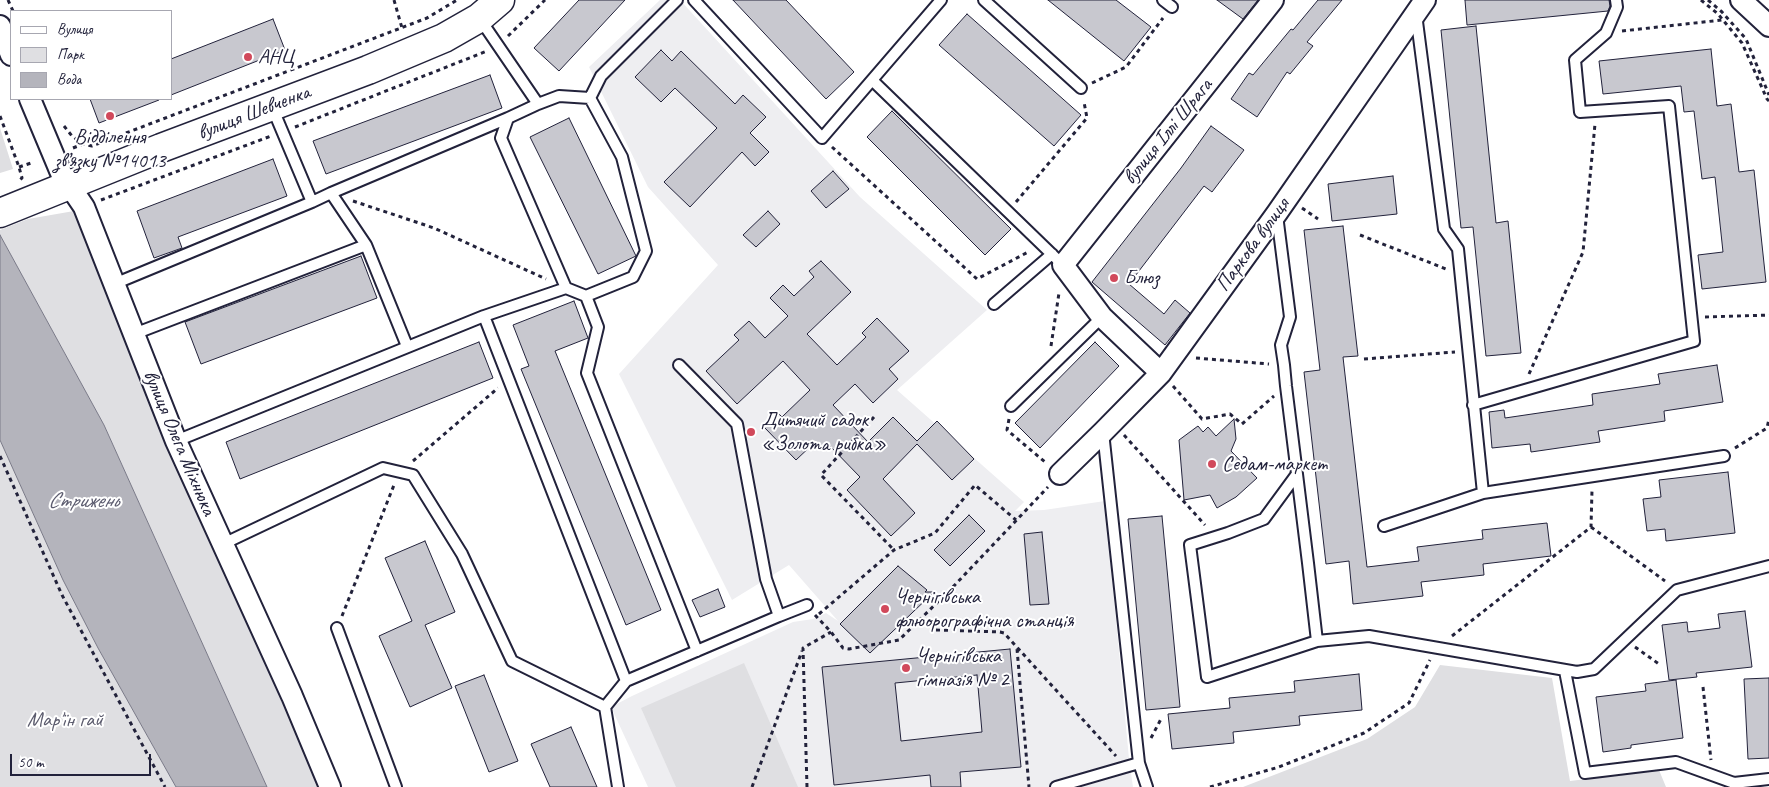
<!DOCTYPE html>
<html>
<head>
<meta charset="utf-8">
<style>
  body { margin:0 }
  #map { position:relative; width:1769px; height:787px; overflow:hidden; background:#fff; font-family:Caveat,sans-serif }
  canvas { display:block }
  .legend { position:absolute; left:10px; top:10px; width:162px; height:90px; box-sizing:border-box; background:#fff; border:1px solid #a7a7b1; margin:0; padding:6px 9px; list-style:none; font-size:15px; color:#22223b }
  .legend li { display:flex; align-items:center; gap:10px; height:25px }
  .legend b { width:25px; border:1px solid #a7a7b1 }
  .scale { position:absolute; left:10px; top:754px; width:141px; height:22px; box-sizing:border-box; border:2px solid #22223b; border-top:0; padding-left:6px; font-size:15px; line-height:18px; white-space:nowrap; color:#22223b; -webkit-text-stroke:4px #fff; paint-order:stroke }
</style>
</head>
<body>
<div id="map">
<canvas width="1769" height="787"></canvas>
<ul class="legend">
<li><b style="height:6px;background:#fff"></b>Вулиця</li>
<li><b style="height:14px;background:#dfdfe2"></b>Парк</li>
<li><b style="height:14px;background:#b4b4bc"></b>Вода</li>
</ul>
<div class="scale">50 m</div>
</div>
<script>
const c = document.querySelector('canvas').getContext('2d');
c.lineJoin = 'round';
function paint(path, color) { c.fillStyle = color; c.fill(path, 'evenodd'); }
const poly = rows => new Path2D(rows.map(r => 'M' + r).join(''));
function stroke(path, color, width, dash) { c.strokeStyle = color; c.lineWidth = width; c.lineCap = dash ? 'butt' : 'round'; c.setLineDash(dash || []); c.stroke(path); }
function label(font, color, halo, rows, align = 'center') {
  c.font = font + ' Caveat,sans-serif'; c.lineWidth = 4; c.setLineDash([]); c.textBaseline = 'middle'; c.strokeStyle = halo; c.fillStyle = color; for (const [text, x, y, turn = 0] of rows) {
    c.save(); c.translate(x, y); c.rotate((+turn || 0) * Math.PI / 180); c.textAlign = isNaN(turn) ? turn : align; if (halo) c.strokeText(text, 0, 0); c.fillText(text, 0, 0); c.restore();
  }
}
paint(poly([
  [660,0,680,0,860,197,987,310,897,390,1024,502,1015,511,1044,510,1105,501,1129,759,1133,787,648,787,611,707,632,696,793,622,813,619,826,613,838,621,789,565,732,600,619,374,718,265,648,187,589,67]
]), '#eeeef1');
paint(poly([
  [0,128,13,169,0,173],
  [74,211,172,458,320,787,267,787,104,425,0,235,0,230,28,219],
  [0,440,63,580,98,648,176,787,0,787],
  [744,663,798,787,676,787,641,708],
  [1440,665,1552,678,1570,781,1659,770,1666,787,1243,787,1367,739,1415,707]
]), '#dfdfe2');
const water = poly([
  [0,235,104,425,267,787,176,787,98,648,63,580,0,440,0,235]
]);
paint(water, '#b4b4bc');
stroke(water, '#7a7a88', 1);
const building = poly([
  [579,0,625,0,559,71,534,48,579,0],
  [733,0,786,0,854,72,826,99,733,0],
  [1048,0,1116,0,1151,27,1124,61,1048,0],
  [1217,0,1258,0,1243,19,1217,0],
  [1318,0,1342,0,1307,42,1313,46,1290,74,1287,72,1257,117,1231,99,1249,73,1253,75,1291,29,1293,30,1318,0],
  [1465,0,1609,0,1610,6,1608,11,1467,25,1465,0],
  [967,14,1081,115,1054,146,939,45,967,14],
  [273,19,285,50,171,95,171,59,273,19],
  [1476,26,1496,223,1508,221,1521,353,1486,356,1473,227,1461,228,1441,30,1476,26],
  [1711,49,1717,106,1731,104,1739,172,1754,170,1766,282,1702,289,1698,255,1723,252,1715,177,1702,179,1694,111,1684,112,1681,86,1603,94,1599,61,1711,49],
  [661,50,672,61,681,51,735,104,743,95,766,117,750,133,769,152,755,166,742,152,690,207,664,182,717,128,675,88,661,102,635,77,661,50],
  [490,75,502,108,326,174,313,141,490,75],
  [90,99,159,99,159,100,99,123,90,99],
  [892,111,1011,229,985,255,867,137,892,111],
  [569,118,636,256,598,274,530,137,569,118],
  [1211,126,1244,150,1212,192,1204,186,1129,284,1164,314,1175,300,1190,313,1165,345,1092,282,1181,168,1211,126],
  [273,159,287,196,178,237,182,248,154,258,137,211,273,159],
  [833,171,849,189,826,208,811,191,833,171],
  [1393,176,1397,214,1332,221,1328,184,1393,176],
  [768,211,780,224,756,247,743,235,768,211],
  [1343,226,1358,356,1343,357,1367,567,1419,561,1417,547,1483,539,1482,530,1547,523,1551,556,1483,564,1484,575,1421,582,1423,596,1353,604,1349,561,1326,564,1304,372,1320,370,1304,230,1343,226],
  [361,256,377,298,201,364,185,322,361,256],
  [821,261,851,292,807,334,837,365,866,337,862,333,877,318,909,351,889,369,898,379,873,403,855,384,833,405,868,442,893,417,917,441,937,421,974,459,952,480,917,444,883,479,915,513,891,536,847,490,860,477,830,446,824,451,815,442,796,460,764,427,778,413,782,417,810,390,783,361,737,404,706,371,739,340,734,335,749,321,765,338,788,316,770,298,783,285,794,296,814,277,809,271,821,261],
  [574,301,588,338,555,351,661,610,626,625,521,369,529,366,513,325,574,301],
  [479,342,493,378,240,479,226,442,479,342],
  [1095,342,1119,366,1040,448,1015,423,1095,342],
  [1717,365,1723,402,1664,411,1665,421,1598,431,1600,442,1531,452,1530,444,1492,448,1489,412,1504,410,1505,418,1593,405,1592,394,1660,384,1658,374,1717,365],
  [1234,419,1236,439,1231,451,1257,478,1236,497,1217,508,1210,495,1184,500,1179,440,1198,426,1203,432,1208,427,1216,436,1234,419],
  [1728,472,1735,533,1666,541,1665,529,1647,531,1643,499,1661,497,1659,480,1728,472],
  [969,515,985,531,950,566,934,550,969,515],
  [1162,516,1180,707,1146,710,1128,519,1162,516],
  [1042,532,1049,604,1030,605,1024,534,1042,532],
  [425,541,455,612,425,625,452,688,410,707,379,636,412,621,385,558,425,541],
  [898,566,927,590,925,592,934,592,870,653,840,624,898,566],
  [718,589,725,607,700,617,692,600,718,589],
  [1745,611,1752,667,1696,673,1697,677,1669,680,1662,625,1687,622,1688,632,1720,628,1718,614,1745,611],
  [1010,649,1021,767,960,772,961,787,931,787,930,775,834,785,822,667,1010,649],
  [977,675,982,732,901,741,895,683,977,675],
  [1359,674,1362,710,1299,716,1300,725,1233,732,1234,743,1172,749,1168,714,1230,708,1229,698,1295,692,1294,681,1359,674],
  [484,675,518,761,489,772,455,686,484,675],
  [1769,678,1769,758,1748,759,1744,679,1769,678],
  [1676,680,1683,738,1631,745,1631,748,1603,752,1596,697,1646,691,1645,684,1676,680],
  [571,727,597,787,550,787,531,744,571,727]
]);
paint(building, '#c8c8cf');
stroke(building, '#22223b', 1);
const service = poly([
  [694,0,822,138,941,0],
  [984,0,1081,88],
  [1163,0,1172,7],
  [480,19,538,104,508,118,501,138,566,288,586,296,598,327,587,373,697,651],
  [872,80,1063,265],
  [538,104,559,96,590,98,601,76,677,0],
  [331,193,508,118],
  [1277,215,1290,317,1281,345,1284,365,1286,386,1297,474,1308,563,1317,641,1207,677,1190,545,1228,533,1264,519,1297,474],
  [366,245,407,346],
  [114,284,312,202,272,107],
  [566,288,484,316,626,681,779,616],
  [586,296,633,277,646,251,622,157,590,98],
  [994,304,1052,254],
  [134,334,366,245,331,193,312,202],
  [679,365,737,424,766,579,779,616,807,605],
  [1473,405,1694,341,1669,106,1580,112,1575,60,1606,33,1617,7,1616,0],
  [1011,406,1102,317],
  [176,441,484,316],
  [1483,493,1724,456],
  [1384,526,1483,493,1458,249,1444,229,1416,14],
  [223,544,383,468,413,475,462,554,512,661,605,707,626,681],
  [337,628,396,787],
  [1317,641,1369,636,1577,672,1594,669,1677,590,1769,566],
  [1565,671,1585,773,1676,762,1734,783,1769,779],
  [605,707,618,787],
  [1139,763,1147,787],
  [1056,787,1139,763,1103,432]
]);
const minor = poly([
  [1741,0,1769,26],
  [0,26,11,55],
  [30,99,61,173,84,207,176,441,292,696,330,787],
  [1161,373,1102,317,1063,265,1273,0],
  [1060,474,1103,432,1161,373,1277,213,1425,0]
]);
const primary = poly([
  [0,213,161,148,368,70,444,38,479,18,500,0]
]);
stroke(service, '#22223b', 14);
stroke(minor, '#22223b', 24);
stroke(primary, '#22223b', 31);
stroke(poly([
  [8,0,13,11],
  [394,0,402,28],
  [1701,0,1718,14,1742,43,1767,99,1769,101],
  [1708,0,1722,12,1746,39,1769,95],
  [1622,31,1722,20],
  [508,36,545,0],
  [1092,83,1126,67,1163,18],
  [0,116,19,167,22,178,19,181],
  [64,126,72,136,83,144,92,146,427,18,457,0],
  [295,127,487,51],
  [832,147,977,279,1030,251],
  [73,148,83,144],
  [19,167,34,162],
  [101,200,271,136],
  [353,201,434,228,546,279],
  [1016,202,1087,118,1084,102],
  [1302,208,1318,219],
  [1360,235,1446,269],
  [1705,317,1769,315],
  [1051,346,1059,293],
  [1196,358,1269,364],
  [1364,359,1455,352],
  [1529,374,1583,252,1595,124],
  [1173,386,1202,419,1230,414,1242,424,1274,396],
  [874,417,821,475,894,550],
  [1009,419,1007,430,1045,462],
  [1124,435,1205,525],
  [1735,448,1767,428,1769,419],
  [0,456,62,595,165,787],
  [413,461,498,388],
  [1591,527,1665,581],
  [819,614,894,550,935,533,975,485,1016,520],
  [815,615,831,632,843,648,849,649,899,640,951,589,1048,487],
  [342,616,394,485],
  [936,630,1000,632,1004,633,1116,756],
  [1452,636,1591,527,1592,490],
  [1635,647,1659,664],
  [1017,649,1029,787],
  [1703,687,1711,760],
  [1151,738,1161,719],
  [752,787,802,651],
  [807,787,803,648,831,632],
  [1210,787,1279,767,1364,733,1409,703,1430,660]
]), '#22223b', 3, [4, 4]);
stroke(service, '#fff', 10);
stroke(minor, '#fff', 20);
stroke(primary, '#fff', 28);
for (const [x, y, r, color] of [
  [248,57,5,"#d1495b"],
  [110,116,5,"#d1495b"],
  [1114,278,5,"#d1495b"],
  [751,432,5,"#d1495b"],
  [1212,464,5,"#d1495b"],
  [885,609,5,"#d1495b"],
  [906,668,5,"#d1495b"]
]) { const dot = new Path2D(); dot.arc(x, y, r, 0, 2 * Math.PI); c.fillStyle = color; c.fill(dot); stroke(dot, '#fff', 2); }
label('21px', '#22223b', '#fff', [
  ["АНЦ",258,57],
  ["Відділення",110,137,"center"],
  ["зв’язку №14013",110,161,"center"],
  ["Блюз",1124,278],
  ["Дитячий садок",761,420],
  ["«Золота рибка»",761,444],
  ["Седам-маркет",1222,464],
  ["Чернігівська",895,597],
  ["флюорографічна станція",895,621],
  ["Чернігівська",916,656],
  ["гімназія № 2",916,680]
], 'left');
label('21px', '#22223b', '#fff', [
  ["вулиця Шевченка",254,113,-21],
  ["вулиця Іллі Шрага",1168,132,-51],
  ["Паркова вулиця",1253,245,-54],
  ["вулиця Олега Міхнюка",179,443,67]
]);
label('21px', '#5b5b6d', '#fff', [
  ["Мар'їн гай",65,720]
]);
label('italic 22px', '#5c5c6f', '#fff', [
  ["Стрижень",83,501]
]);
</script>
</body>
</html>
